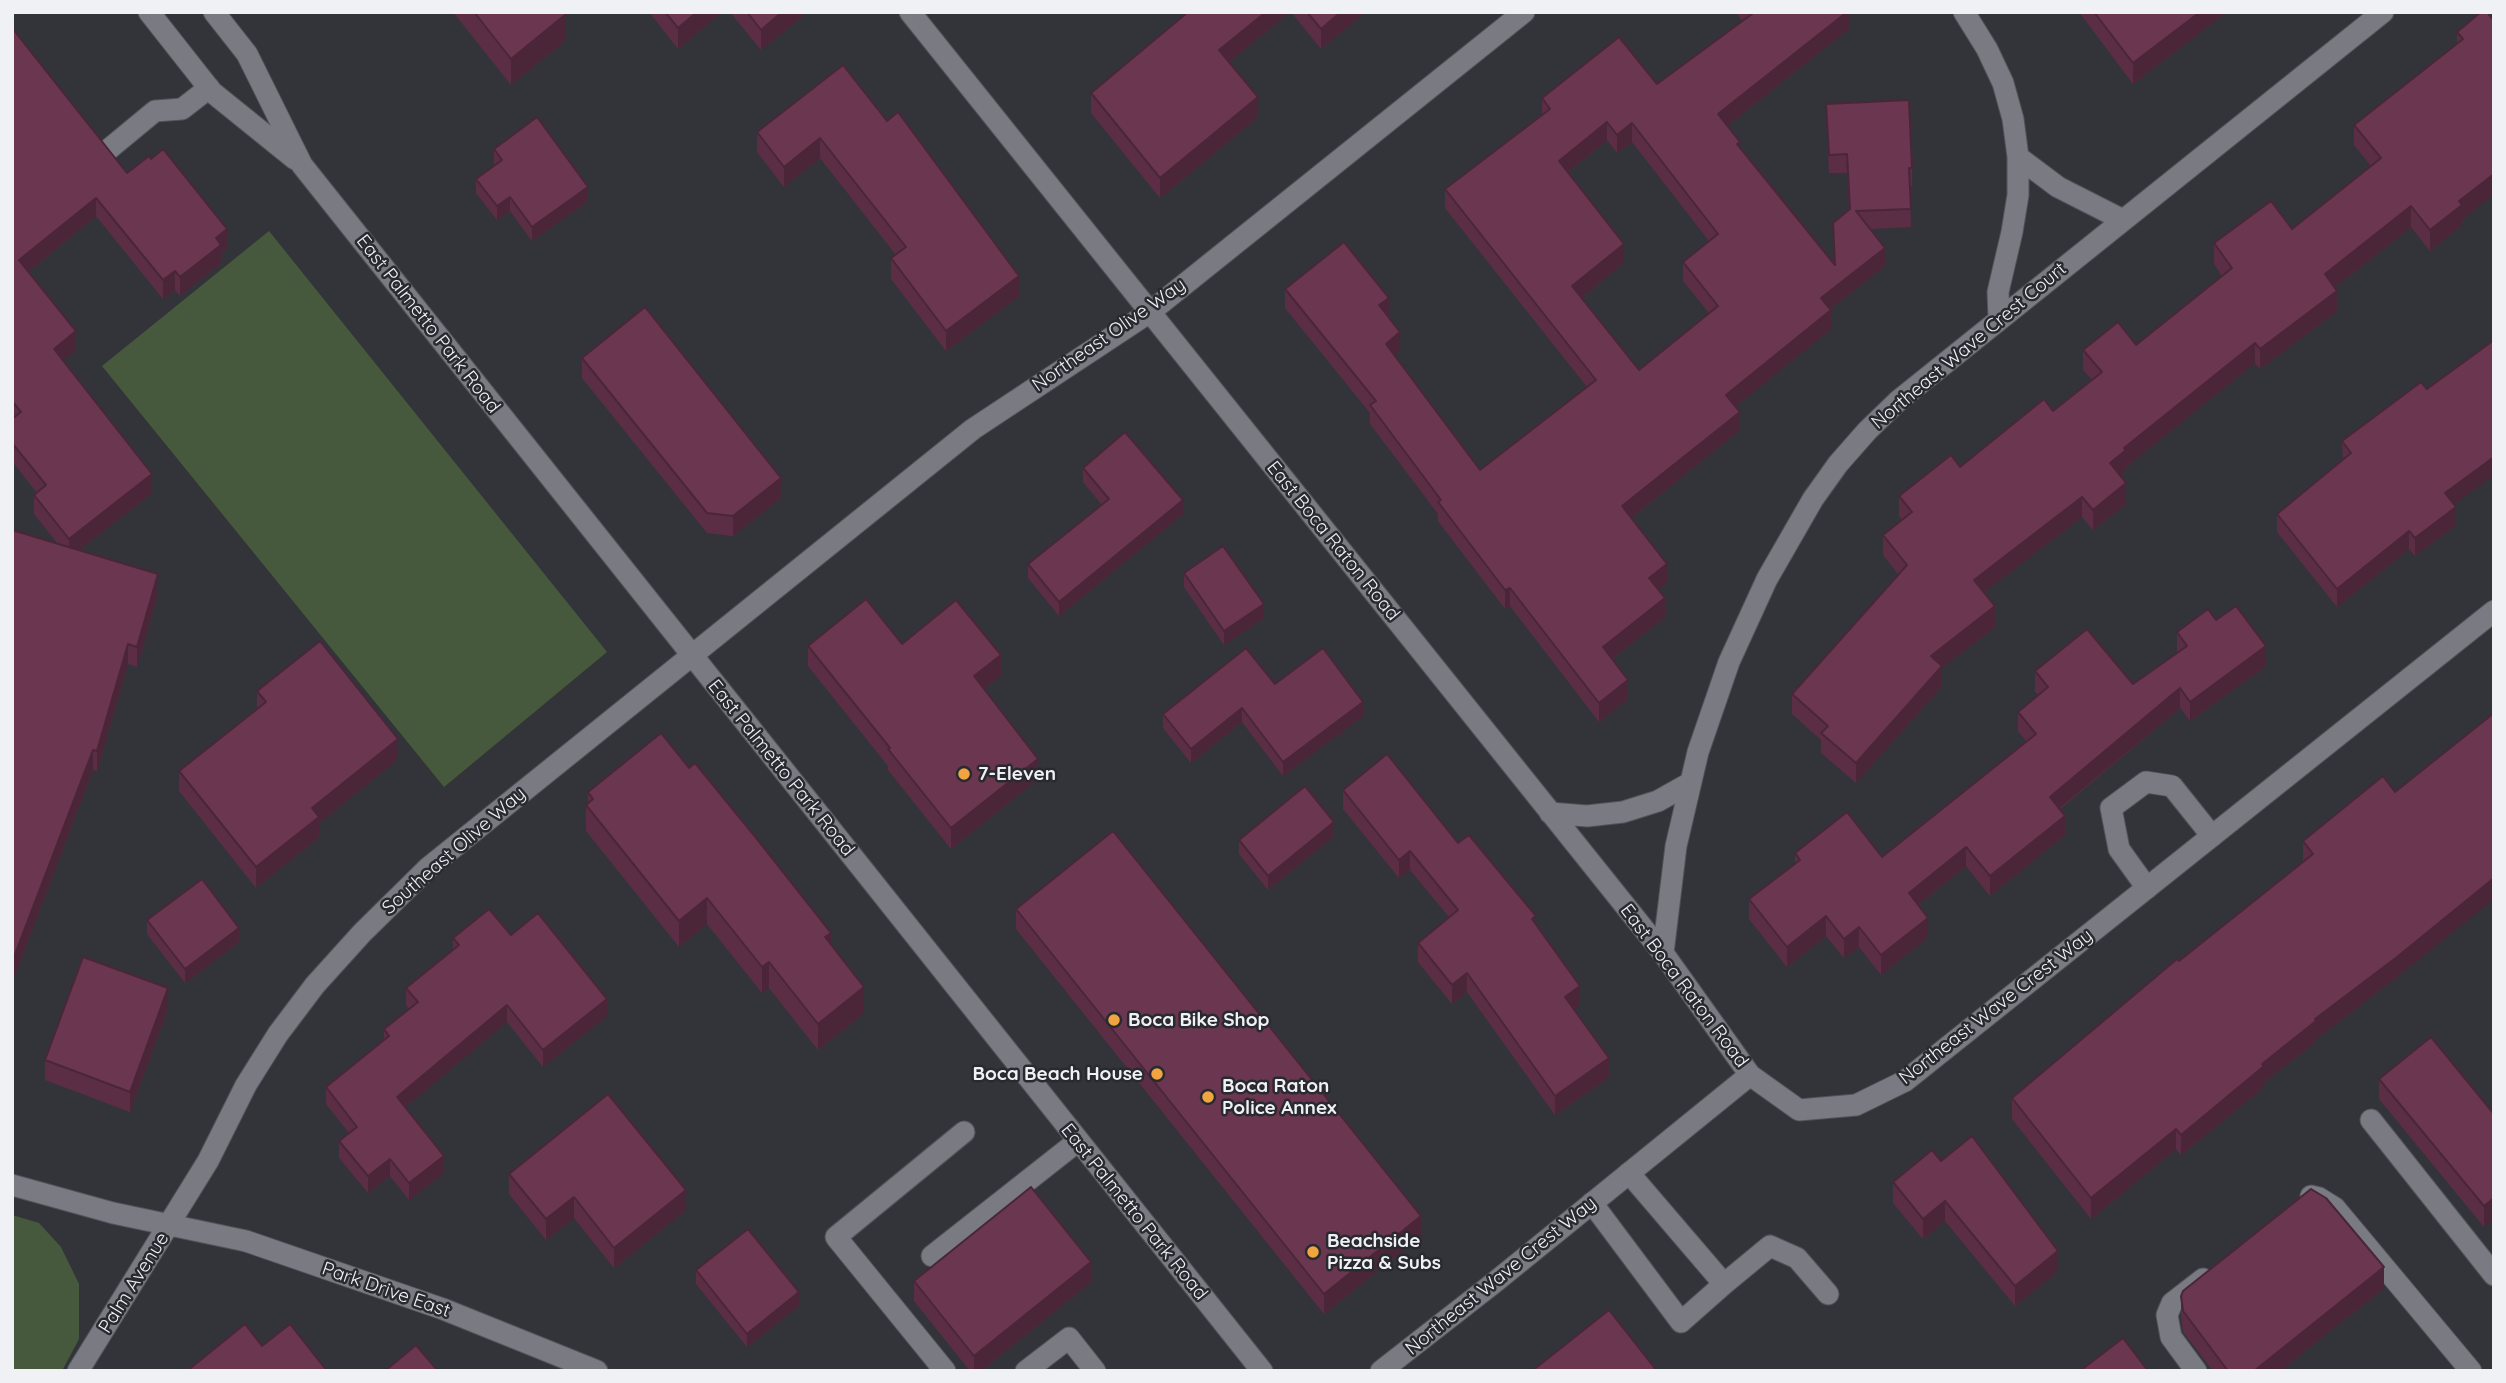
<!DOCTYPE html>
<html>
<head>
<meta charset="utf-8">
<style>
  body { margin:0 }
  #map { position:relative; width:2506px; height:1383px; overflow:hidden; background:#33343a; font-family:Quicksand,sans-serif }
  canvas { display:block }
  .frame { position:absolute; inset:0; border:14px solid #f0f1f5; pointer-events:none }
</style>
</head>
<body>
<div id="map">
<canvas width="2506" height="1383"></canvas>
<div class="frame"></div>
</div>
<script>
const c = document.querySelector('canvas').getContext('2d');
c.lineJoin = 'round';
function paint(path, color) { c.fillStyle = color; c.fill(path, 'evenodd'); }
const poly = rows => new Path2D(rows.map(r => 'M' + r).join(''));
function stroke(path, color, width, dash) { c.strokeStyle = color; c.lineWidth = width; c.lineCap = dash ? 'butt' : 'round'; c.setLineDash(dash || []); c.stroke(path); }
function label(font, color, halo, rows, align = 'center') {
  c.font = font + ' Quicksand,sans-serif'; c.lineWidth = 5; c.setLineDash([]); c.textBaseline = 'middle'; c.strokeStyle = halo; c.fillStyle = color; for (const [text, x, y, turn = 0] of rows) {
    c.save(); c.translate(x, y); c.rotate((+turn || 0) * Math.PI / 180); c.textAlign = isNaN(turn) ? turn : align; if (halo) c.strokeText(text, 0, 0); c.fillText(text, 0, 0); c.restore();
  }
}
paint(poly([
  [269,231,607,652,444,787,102,366],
  [12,1215,39,1223,61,1247,79,1284,79,1339,62,1371,12,1371]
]), '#47593c');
const lane = poly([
  [109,149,155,111,182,109,209,88],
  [2147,888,2119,849,2111,808,2146,782,2172,786,2212,836],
  [2371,1120,2494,1275],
  [1629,1173,1724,1284,1770,1246,1797,1258,1828,1294],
  [2311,1196,2319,1198,2335,1208,2471,1371],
  [1592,1203,1681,1322,1724,1284],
  [932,1256,1078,1141],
  [945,1371,836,1237,964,1132],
  [1026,1371,1069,1338,1095,1371],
  [2196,1371,2171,1337,2167,1315,2172,1303,2203,1279]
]);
const street = poly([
  [910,12,1663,953,1750,1075,1799,1110,1856,1105,1905,1081,2494,611],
  [1964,12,1987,49,2003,83,2013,119,2018,157,2018,195,2012,232,1998,292,1999,319],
  [2018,157,2058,187,2123,220],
  [1550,813,1587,816,1623,812,1658,801,1690,783],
  [1663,953,1676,846,1698,752,1729,662,1767,579,1813,499,1838,464,1867,431,1898,401,2383,12],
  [12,1185,113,1213,246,1241,443,1309,597,1371],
  [78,1371,208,1161,246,1085,278,1034,315,985,362,933,428,868,973,429,1150,312,1524,12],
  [1381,1371,1495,1282,1750,1075]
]);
const secondary = poly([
  [149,12,212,92,295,159],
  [214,12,247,54,302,165,1262,1371]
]);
stroke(lane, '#525359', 23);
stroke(street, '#525359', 23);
stroke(secondary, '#525359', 23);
stroke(lane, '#797a82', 21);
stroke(street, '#797a82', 21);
stroke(secondary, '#797a82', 21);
paint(poly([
  [453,12,565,12,566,40,511,85],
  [649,12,722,12,678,49],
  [730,12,803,12,803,16,761,50],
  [1290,12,1229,62,1258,117,1160,198,1091,113,1091,93],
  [1291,12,1366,12,1321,49],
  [1736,12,1850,12,1850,28,1727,126,1740,148,1834,264,1833,223,1849,210,1847,173,1829,173,1826,104,1912,168,1912,186,1910,186,1911,227,1870,229,1885,266,1830,309,1831,329,1735,406,1740,430,1631,518,1667,583,1658,589,1665,617,1612,659,1628,699,1599,722,1510,606,1505,609,1438,521,1438,514,1370,424,1370,413,1285,308,1285,289,1389,316,1400,351,1394,355,1480,470,1587,387,1445,208,1445,189,1542,115,1542,98,1657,84,1742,21],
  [1607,140,1617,153,1632,142,1709,241,1683,262,1683,281,1709,313,1639,370,1581,298,1624,263,1568,172],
  [2079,12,2227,12,2133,84],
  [2481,12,2462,225,2430,251,2411,227,2335,287,2337,311,2260,369,2255,363,2126,467,2126,471,2120,475,2126,504,2093,530,2082,517,1984,592,1995,627,1942,668,1942,686,1856,783,1821,753,1821,740,1792,714,1792,694,1898,574,1883,555,1883,535,1902,520,1899,516,1899,496,1960,467,2053,411,2092,380,2083,370,2083,350,2136,345,2222,276,2214,264,2214,243,2292,229,2371,166,2354,145,2354,125,2457,44,2457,32],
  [12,28,127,173,227,248,221,253,221,263,180,296,175,290,163,299,96,216,28,272,76,350,63,360,152,493,79,550,158,594,137,667,128,664,97,771,93,770,12,983,12,530,57,543,34,514,34,495,37,493,12,461],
  [843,65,1019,296,946,351,891,279,891,258,896,255,820,158,784,187,757,152,757,132],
  [494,149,588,201,532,241,510,211,497,220,476,193,476,179,496,165,494,163],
  [582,358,781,498,733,536,707,533,582,378],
  [2342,441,2454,504,2456,525,2415,556,2409,549,2337,607,2277,532,2277,514,2343,460],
  [1083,468,1183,514,1059,616,1028,578,1028,564,1102,505,1083,482],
  [1184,573,1264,618,1224,645,1184,587],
  [2216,620,2266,666,2190,721,2180,708,2060,809,2065,835,1990,896,1966,866,1918,905,1928,937,1881,975,1859,947,1844,958,1826,936,1787,967,1749,919,1749,899,1795,864,1795,853,1882,857,2026,741,2018,731,2018,712,2038,695,2035,691,2035,671,2133,684,2178,653,2177,651,2177,632],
  [902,644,1001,675,984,689,1038,779,951,849,888,770,888,766,808,666,808,646],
  [1275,684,1363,716,1283,776,1242,722,1191,763,1163,728,1163,714],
  [257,691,398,759,319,823,319,837,256,888,179,791,179,771,257,709],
  [2383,776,2397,977,2316,1039,2316,1042,2264,1082,2264,1087,2181,1155,2176,1149,2091,1219,2012,1119,2012,1098,2179,961,2303,862,2303,841],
  [1343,790,1458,843,1536,924,1580,1005,1574,1009,1609,1077,1555,1115,1467,992,1452,1004,1418,962,1418,943,1449,917,1410,870,1399,878,1343,809],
  [588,792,831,944,864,1013,818,1050,769,988,762,993,707,924,679,947,586,831,586,805,588,804],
  [1334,836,1268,890,1239,854,1239,840],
  [1016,909,1421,1236,1324,1314,1016,929],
  [147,920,239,942,185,983,147,934],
  [511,935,607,1016,543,1067,507,1022,405,1107,444,1173,409,1200,390,1176,368,1193,339,1158,339,1141,349,1133,326,1104,326,1087,384,1041,384,1029,409,1009,406,1005,406,988,453,950,453,938],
  [168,1009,130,1112,45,1080,45,1060],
  [2379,1079,2494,1114,2484,1227,2379,1099],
  [1941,1161,2058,1271,2015,1306,1945,1221,1923,1239,1893,1203,1893,1182],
  [509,1174,686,1210,614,1268,574,1218,546,1240,509,1194],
  [696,1270,799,1306,747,1347,696,1284],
  [914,1281,1091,1282,981,1371,970,1371,914,1301],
  [2384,1288,2280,1371,2213,1371,2183,1332,2181,1316,2181,1296]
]), '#5b2e45');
paint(poly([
  [697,12,722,12,678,49,678,28],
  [782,12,803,12,803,16,761,50,761,30],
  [1266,12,1290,12,1219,70,1219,50],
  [1341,12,1366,12,1321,49,1321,29],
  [1847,12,1850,12,1850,28,1718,133,1718,114],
  [2200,12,2227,12,2133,84,2133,63],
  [566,14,566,40,511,85,511,59],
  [1258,97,1258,117,1160,198,1160,178],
  [1607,122,1607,140,1559,179,1559,161],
  [1632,123,1632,142,1617,153,1617,135],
  [820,138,820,158,784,187,784,167],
  [2494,174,2494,194,2462,220,2462,225,2430,251,2430,230,2459,201],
  [588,187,588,201,532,241,532,227],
  [510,197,510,211,497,220,497,206],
  [96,198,96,216,19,279,19,260],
  [2411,206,2411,227,2325,295,2325,274],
  [227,229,227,248,221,253,221,263,180,296,180,277,216,238],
  [1624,244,1624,263,1572,305,1572,286],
  [1885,248,1885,266,1821,316,1821,298],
  [175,271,175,290,163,299,163,280],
  [1019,276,1019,296,946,351,946,331],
  [2337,291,2337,311,2260,369,2260,349],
  [1389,298,1389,316,1379,324,1379,305],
  [1831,310,1831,329,1726,414,1726,395],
  [76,331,76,350,54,368,54,349],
  [1400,332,1400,351,1386,362,1386,344],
  [2255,343,2255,363,2126,467,2126,471,2110,483,2110,463,2124,448],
  [1740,412,1740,430,1622,525,1622,506],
  [2494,457,2494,475,2445,511,2445,493],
  [152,474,152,493,69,558,69,539],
  [781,478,781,498,733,536,733,516],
  [2126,483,2126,504,2093,530,2093,510],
  [2082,497,2082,517,1974,600,1974,580],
  [1183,500,1183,514,1059,616,1059,602],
  [2456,507,2456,525,2415,556,2415,538],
  [2409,531,2409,549,2337,607,2337,589],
  [1667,564,1667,583,1649,596,1649,578],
  [158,574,158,594,137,667,137,647],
  [1510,588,1510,606,1505,609,1505,590],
  [1665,598,1665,617,1603,666,1603,647],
  [1264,604,1264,618,1224,645,1224,631],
  [1995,606,1995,627,1942,668,1942,686,1856,783,1856,763,1931,656],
  [128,644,128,664,97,771,97,751],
  [2266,646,2266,666,2190,721,2190,702],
  [1001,655,1001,675,974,697,974,676],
  [1628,680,1628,699,1599,722,1599,703],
  [2180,688,2180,708,2050,816,2050,797],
  [1363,702,1363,716,1283,776,1283,762],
  [1242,708,1242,722,1191,763,1191,749],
  [398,739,398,759,319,823,319,837,256,888,256,867,312,808],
  [93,750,93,770,12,983,12,962],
  [1038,759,1038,779,951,849,951,828],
  [2065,816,2065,835,1990,896,1990,876],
  [1334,822,1334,836,1268,890,1268,876],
  [1966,847,1966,866,1909,912,1909,893],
  [1410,851,1410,870,1399,878,1399,860],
  [2494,878,2494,899,2397,977,2316,1039,2316,1042,2264,1082,2264,1087,2181,1155,2181,1135,2315,1019],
  [707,898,707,924,679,947,679,921],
  [1826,916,1826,936,1787,967,1787,947],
  [1928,918,1928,937,1881,975,1881,955],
  [1859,927,1859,947,1844,958,1844,939],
  [239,928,239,942,185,983,185,969],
  [831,933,831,959,825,937],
  [769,962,769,988,762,993,762,967],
  [1467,973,1467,992,1452,1004,1452,985],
  [1580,986,1580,1005,1565,1016,1565,997],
  [864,987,864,1013,818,1050,818,1024],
  [168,988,168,1009,130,1112,130,1092],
  [607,999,607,1016,543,1067,543,1050],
  [507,1005,507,1022,397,1114,397,1097],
  [1609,1058,1609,1077,1555,1115,1555,1096],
  [2176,1129,2176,1149,2091,1219,2091,1198],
  [444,1156,444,1173,409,1200,409,1183],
  [390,1159,390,1176,368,1193,368,1176],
  [686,1190,686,1210,614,1268,614,1248],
  [574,1197,574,1218,546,1240,546,1219],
  [2494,1198,2494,1219,2484,1227,2484,1206],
  [1945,1201,1945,1221,1923,1239,1923,1219],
  [1421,1216,1421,1236,1324,1314,1324,1294],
  [2058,1251,2058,1271,2015,1306,2015,1286],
  [1091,1262,1091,1282,981,1371,974,1371,974,1356],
  [2384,1267,2384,1288,2280,1371,2254,1371],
  [799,1292,799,1306,747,1347,747,1334]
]), '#4a2638');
const building = poly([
  [474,12,565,12,566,14,511,59,474,12],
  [665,12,697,12,678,28,665,12],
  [747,12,782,12,761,30,747,12],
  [1188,12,1266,12,1219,50,1258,97,1160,178,1091,93,1188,12],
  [1307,12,1341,12,1321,29,1307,12],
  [1751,12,1847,12,1718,114,1740,142,1737,144,1835,265,1833,223,1850,209,1847,154,1829,155,1826,104,1909,100,1912,168,1909,168,1911,209,1856,211,1885,248,1821,298,1831,310,1726,395,1740,412,1622,506,1667,564,1649,578,1665,598,1603,647,1628,680,1599,703,1510,588,1505,590,1438,502,1441,500,1370,405,1376,401,1285,289,1344,242,1389,298,1379,305,1400,332,1386,344,1480,470,1596,380,1445,189,1550,109,1542,98,1619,37,1657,84,1752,14,1751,12],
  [1607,122,1617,135,1632,123,1718,234,1683,262,1718,306,1639,370,1572,286,1624,244,1559,161,1607,122],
  [2094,12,2200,12,2133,63,2094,12],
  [2481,12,2487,12,2494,21,2494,174,2459,201,2462,205,2430,230,2411,206,2325,274,2337,291,2260,349,2255,343,2124,448,2126,450,2110,463,2126,483,2093,510,2082,497,1974,580,1995,606,1931,656,1942,666,1856,763,1821,733,1828,726,1792,694,1907,565,1883,535,1912,512,1899,496,1951,455,1960,467,2044,399,2053,411,2102,372,2083,350,2118,322,2136,345,2232,268,2214,243,2271,201,2292,229,2381,158,2354,125,2463,39,2457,32,2481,12],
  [12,28,127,173,149,156,151,159,163,149,227,229,216,238,221,245,180,277,175,271,163,280,96,198,19,260,76,331,54,349,152,474,69,539,34,495,46,485,12,443,12,419,21,412,12,401,12,28],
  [843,65,887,121,898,112,1019,276,946,331,891,258,906,247,820,138,784,167,757,132,843,65],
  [537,117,588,187,532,227,510,197,497,206,476,179,502,160,494,149,537,117],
  [645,307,781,478,733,516,707,513,582,358,645,307],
  [2494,340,2494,457,2445,493,2456,507,2415,538,2409,531,2337,589,2277,514,2351,453,2342,441,2421,382,2427,389,2494,340],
  [1125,432,1183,500,1059,602,1028,564,1109,499,1083,468,1125,432],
  [12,530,158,574,137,647,128,644,97,751,93,750,12,962,12,530],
  [1223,546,1264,604,1224,631,1184,573,1223,546],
  [866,599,902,644,956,600,1001,655,974,676,1038,759,951,828,888,749,890,748,808,646,866,599],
  [2236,606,2266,646,2190,702,2180,688,2050,797,2065,816,1990,876,1966,847,1909,893,1928,918,1881,955,1859,927,1844,939,1826,916,1787,947,1749,899,1800,860,1795,853,1847,812,1882,857,2036,734,2018,712,2048,687,2035,671,2087,629,2133,684,2187,646,2177,632,2208,609,2216,620,2236,606],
  [320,641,398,739,312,808,319,817,256,867,179,771,266,702,257,691,320,641],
  [1246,648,1275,684,1323,648,1363,702,1283,762,1242,708,1191,749,1163,714,1246,648],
  [2494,713,2494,878,2397,957,2315,1019,2316,1021,2262,1064,2264,1066,2181,1135,2176,1129,2091,1198,2012,1098,2177,959,2179,961,2313,854,2303,841,2383,776,2395,792,2494,713],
  [661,733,689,768,695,763,757,839,831,933,825,937,864,987,818,1024,769,962,762,967,707,898,679,921,586,805,593,799,588,792,661,733],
  [1387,754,1458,843,1469,835,1536,916,1532,919,1580,986,1565,997,1609,1058,1555,1096,1467,973,1452,985,1418,943,1458,910,1410,851,1399,860,1343,790,1387,754],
  [1305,786,1334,822,1268,876,1239,840,1305,786],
  [1113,831,1421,1216,1324,1294,1016,909,1113,831],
  [202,879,239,928,185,969,147,920,202,879],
  [489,909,511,935,538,913,607,999,543,1050,507,1005,397,1097,444,1156,409,1183,390,1159,368,1176,339,1141,357,1127,326,1087,389,1036,384,1029,418,1002,406,988,459,945,453,938,489,909],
  [83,957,168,988,130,1092,45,1060,83,957],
  [2431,1037,2494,1114,2494,1198,2484,1206,2379,1079,2431,1037],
  [608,1094,686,1190,614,1248,574,1197,546,1219,509,1174,608,1094],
  [1972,1136,2058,1251,2015,1286,1945,1201,1923,1219,1893,1182,1932,1150,1941,1161,1972,1136],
  [1031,1187,1091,1262,974,1356,914,1281,1031,1187],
  [2311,1189,2326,1198,2384,1267,2254,1371,2228,1371,2183,1311,2181,1296,2183,1291,2311,1189],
  [748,1229,799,1292,747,1334,696,1270,748,1229],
  [1609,1310,1657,1371,1532,1371,1609,1310],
  [245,1324,262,1346,290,1324,327,1371,187,1371,245,1324],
  [2123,1338,2148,1371,2080,1371,2123,1338],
  [416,1345,438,1371,385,1371,416,1345]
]);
paint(building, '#6a3650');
stroke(building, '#4a2638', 2);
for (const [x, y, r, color] of [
  [964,774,7,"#f1a540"],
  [1114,1020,7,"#f1a540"],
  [1157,1074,7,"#f1a540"],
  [1208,1097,7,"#f1a540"],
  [1313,1252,7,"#f1a540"]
]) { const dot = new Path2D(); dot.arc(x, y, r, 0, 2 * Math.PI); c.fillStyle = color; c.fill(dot); stroke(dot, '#292a30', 2.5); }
label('19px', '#f0f1f5', '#292a30', [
  ["East Palmetto Park Road",428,324,52],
  ["Northeast Olive Way",1109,335,-35],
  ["Northeast Wave Crest Court",1969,346,-40],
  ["East Boca Raton Road",1333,541,51],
  ["East Palmetto Park Road",781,768,51],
  ["Southeast Olive Way",454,851,-41],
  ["East Boca Raton Road",1684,986,53],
  ["Northeast Wave Crest Way",1996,1007,-38],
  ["East Palmetto Park Road",1134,1212,51],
  ["Northeast Wave Crest Way",1501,1276,-39],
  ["Palm Avenue",134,1283,-58],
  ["Park Drive East",386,1290,19]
]);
label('bold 19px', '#f0f1f5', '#292a30', [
  ["7-Eleven",978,774],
  ["Boca Bike Shop",1128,1020],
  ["Boca Beach House",1143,1074,"right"],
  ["Boca Raton",1222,1086],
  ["Police Annex",1222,1108],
  ["Beachside",1327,1241],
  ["Pizza & Subs",1327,1263]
], 'left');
</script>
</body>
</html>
